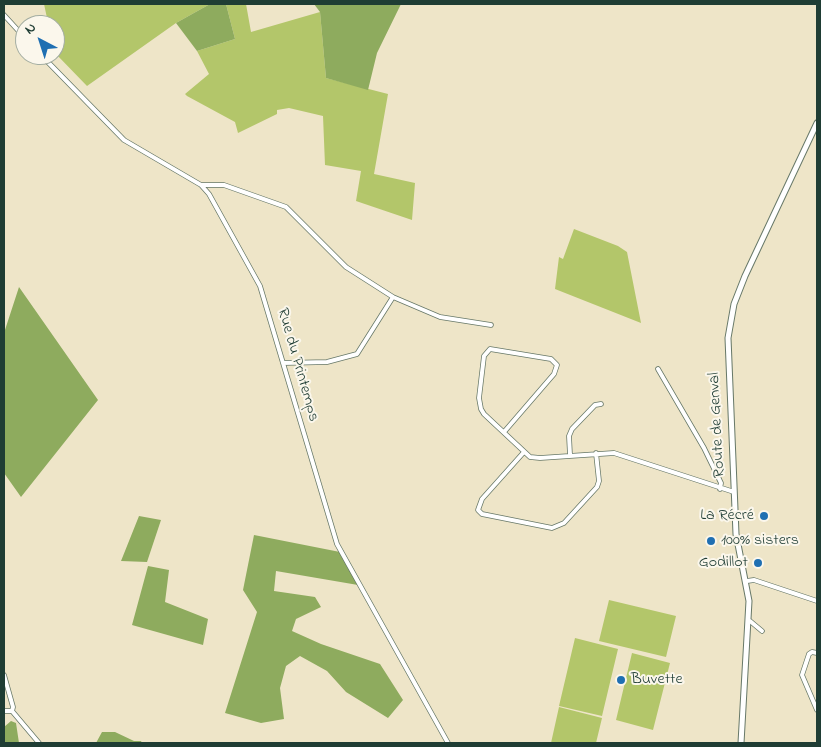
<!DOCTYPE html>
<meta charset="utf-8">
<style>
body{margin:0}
#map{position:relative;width:821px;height:747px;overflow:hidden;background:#eee5c8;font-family:"Indie Flower",sans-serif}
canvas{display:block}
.frame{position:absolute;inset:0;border:5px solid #1f3d34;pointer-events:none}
.north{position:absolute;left:15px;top:15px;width:50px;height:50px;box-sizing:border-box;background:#fbf7ec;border:1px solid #a3ada2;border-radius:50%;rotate:320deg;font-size:14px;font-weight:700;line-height:20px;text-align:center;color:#1f3d34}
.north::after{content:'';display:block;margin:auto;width:18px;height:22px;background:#1f6fb2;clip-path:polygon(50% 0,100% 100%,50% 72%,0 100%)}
</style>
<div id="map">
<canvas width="821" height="747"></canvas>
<div class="frame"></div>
<div class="north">N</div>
</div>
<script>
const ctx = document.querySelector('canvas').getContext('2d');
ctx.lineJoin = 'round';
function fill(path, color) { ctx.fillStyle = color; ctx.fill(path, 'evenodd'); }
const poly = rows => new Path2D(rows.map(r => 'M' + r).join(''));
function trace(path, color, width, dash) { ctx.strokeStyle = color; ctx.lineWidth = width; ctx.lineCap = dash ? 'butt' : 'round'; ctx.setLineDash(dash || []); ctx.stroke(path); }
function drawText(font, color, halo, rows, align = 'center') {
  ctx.font = font + ' "Indie Flower",sans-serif'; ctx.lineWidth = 4; ctx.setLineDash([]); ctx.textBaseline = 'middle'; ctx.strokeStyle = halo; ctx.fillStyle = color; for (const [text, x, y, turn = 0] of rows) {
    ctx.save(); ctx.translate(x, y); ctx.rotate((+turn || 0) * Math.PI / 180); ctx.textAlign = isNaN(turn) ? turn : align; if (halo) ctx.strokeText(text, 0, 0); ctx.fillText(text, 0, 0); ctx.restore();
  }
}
fill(poly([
 [44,4,210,4,176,23,87,86,55,53,55,25,39,25,47,18],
 [226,4,246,4,251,32,320,12,326,78,388,94,374,174,415,183,412,220,356,201,361,171,325,165,323,116,289,108,277,110,277,114,238,133,235,122,187,96,185,94,209,74,197,51,235,39],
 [574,229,618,246,627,252,641,323,555,289,559,257,563,259],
 [609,600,676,616,666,657,599,641],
 [575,638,618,649,602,716,559,706],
 [632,653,670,663,653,730,616,720],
 [559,707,602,718,596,743,551,743]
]), '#b3c66a');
fill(poly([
 [210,4,226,4,235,39,197,51,176,23],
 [314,4,401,4,377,53,368,90,326,78,320,12],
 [19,287,98,400,21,497,4,473,4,333],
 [139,516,161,520,147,562,121,561],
 [254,535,340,552,358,585,276,571,274,591,315,597,321,607,296,619,292,631,321,644,380,664,403,700,388,718,346,692,327,671,300,656,286,666,280,688,284,719,261,723,225,713,257,612,243,590],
 [148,566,169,570,165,602,208,619,203,645,132,625],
 [11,721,16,723,19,743,4,743,4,727],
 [102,732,115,732,134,741,141,741,142,743,96,743]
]), '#8eab5e');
const minor = poly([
 [4,15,25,38],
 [41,55,124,140,201,185,209,194,260,286,337,544,448,743],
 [201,185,224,185,286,207,346,267,393,297,440,317,491,325],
 [283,363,327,362,357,354,393,297],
 [658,369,704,448,721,483,720,489],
 [504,432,554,374,557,365,551,359,490,349,484,356,479,398,481,409,484,414,530,457,540,458,614,453,734,492],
 [524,452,482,499,478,510,482,514,552,528,564,523,597,487,599,481,596,453],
 [570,455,569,436,572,429,595,405,601,404],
 [747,581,754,580,817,601],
 [750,621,762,631],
 [817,653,812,652,809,654,802,675,817,710],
 [4,675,13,707,12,711],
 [4,711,12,711],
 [12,711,39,743]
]);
const secondary = poly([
 [741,743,749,601,736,534,728,338,734,304,745,276,817,123]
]);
trace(minor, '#677868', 5.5);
trace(secondary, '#677868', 7);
trace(minor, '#fff', 4);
trace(secondary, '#fff', 5);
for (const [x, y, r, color] of [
 [764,516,5,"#1f6fb2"],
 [711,541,5,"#1f6fb2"],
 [758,563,5,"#1f6fb2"],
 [621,680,5,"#1f6fb2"]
]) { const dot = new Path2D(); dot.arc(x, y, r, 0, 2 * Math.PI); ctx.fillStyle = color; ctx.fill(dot); trace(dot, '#fbf7ec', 2); }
drawText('16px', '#1f3d34', '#fbf7ec', [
 ["Rue du Printemps",297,365,74],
 ["Route de Genval",718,425,-93]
]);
drawText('16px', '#1f3d34', '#fbf7ec', [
 ["La Récré",754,516],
 ["100% sisters",721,541,"left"],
 ["Godillot",748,563],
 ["Buvette",631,680,"left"]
], 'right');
</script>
